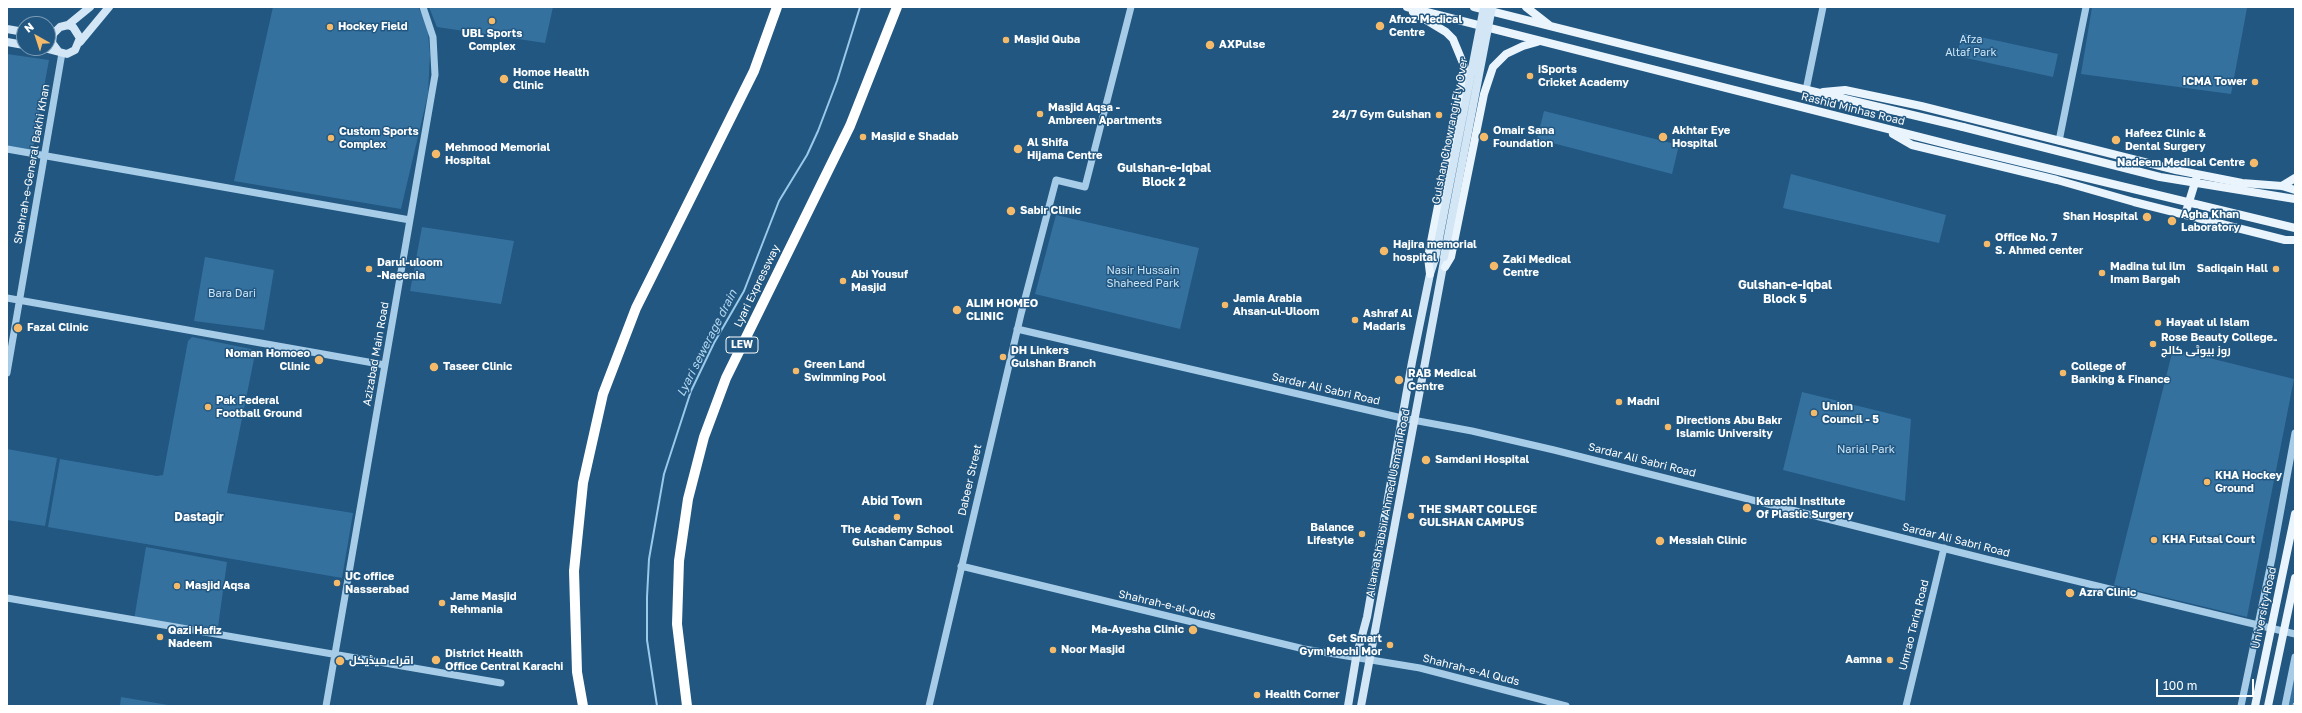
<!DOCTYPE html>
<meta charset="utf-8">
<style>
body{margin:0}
#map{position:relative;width:2302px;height:713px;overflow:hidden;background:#215781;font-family:"Golos Text",sans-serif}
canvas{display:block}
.frame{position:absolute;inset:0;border:8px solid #fff;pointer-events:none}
.north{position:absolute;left:16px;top:16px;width:40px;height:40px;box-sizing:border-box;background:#215781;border:1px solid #7a9ab3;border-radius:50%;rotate:321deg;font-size:11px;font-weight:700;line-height:16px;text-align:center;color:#fff}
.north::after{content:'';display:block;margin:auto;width:14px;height:18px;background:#f4ba69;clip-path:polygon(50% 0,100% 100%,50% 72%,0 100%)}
.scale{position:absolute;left:2156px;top:679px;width:98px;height:18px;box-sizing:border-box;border:2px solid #fff;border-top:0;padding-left:5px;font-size:12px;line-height:14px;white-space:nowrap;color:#fff;-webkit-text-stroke:3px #215781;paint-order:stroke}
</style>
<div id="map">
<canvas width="2302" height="713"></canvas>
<div class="frame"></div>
<div class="north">N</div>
<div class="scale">100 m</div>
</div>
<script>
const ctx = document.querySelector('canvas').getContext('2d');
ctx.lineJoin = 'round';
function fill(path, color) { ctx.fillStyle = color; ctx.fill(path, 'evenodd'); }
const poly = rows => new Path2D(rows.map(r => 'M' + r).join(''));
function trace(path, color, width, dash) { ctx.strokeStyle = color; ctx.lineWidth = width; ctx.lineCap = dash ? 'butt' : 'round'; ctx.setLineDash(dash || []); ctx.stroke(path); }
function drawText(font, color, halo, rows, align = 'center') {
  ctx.font = font + ' "Golos Text",Cairo,sans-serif'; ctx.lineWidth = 3; ctx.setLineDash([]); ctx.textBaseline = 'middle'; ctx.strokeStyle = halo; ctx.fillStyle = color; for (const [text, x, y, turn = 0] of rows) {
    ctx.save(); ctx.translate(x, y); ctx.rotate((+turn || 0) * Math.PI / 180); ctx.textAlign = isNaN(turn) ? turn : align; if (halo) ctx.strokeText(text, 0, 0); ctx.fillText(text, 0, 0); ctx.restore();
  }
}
fill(poly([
 [273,7,418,7,427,24,430,54,428,94,401,209,234,181],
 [429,7,553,7,545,43,437,27],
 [2092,7,2247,8,2231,94,2081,74],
 [1962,33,2058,54,2053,77,1957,56],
 [7,54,49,60,32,153,7,149],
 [1544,111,1679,145,1672,174,1537,139],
 [1791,174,1946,215,1939,243,1783,208],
 [1056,215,1199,248,1180,329,1035,294],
 [422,227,514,241,501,304,410,291],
 [205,257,274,270,264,330,194,321],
 [192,337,251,349,255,354,227,493,353,513,342,578,48,527,60,459,157,476,163,475,188,341],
 [2173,349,2294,379,2247,617,2114,585],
 [1802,392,1911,419,1905,501,1783,470],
 [7,449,57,458,45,526,7,520],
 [146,547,227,562,217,634,134,620],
 [2295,655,2295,706,2285,706],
 [121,697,174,706,120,706]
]), '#35719f');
trace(poly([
 [657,706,647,640,647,597,649,559,664,474,691,391,714,343,744,291,779,201,807,155,818,131,837,81,860,7]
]), '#9bc9e9', 2);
trace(poly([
 [1806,90,1823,7],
 [2059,141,2086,7],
 [7,149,410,220],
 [7,298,385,365],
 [1017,329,1402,418,1472,431,1554,450,1986,559,2295,634],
 [7,373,62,53],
 [961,566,1304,649,1420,668,1566,706],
 [7,598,501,683],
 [326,706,435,75,433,37,423,7],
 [929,706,1021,314,1056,180,1085,187,1131,7],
 [1906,706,1944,548],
 [2241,706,2272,558,2295,433],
 [2285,706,2295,657]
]), '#a7cce8', 7);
trace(poly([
 [68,25,90,7],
 [7,29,24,32],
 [7,42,24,45],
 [80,42,109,7],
 [44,48,67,54,75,50,80,38,73,27,68,25,60,27,53,34,52,43,58,51],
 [1348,706,1356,658,1367,617,1412,362,1430,274,1435,259],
 [1361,706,1444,261]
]), '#d2e6f6', 8);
trace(poly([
 [1407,7,1959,147],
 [1474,7,1782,84,1963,127],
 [1526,7,1549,25],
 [1413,12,1446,32,1453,39,1465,68,1428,257,1430,274],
 [1823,92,1845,90,1921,106,2176,170,2242,183,2282,186,2295,190],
 [1893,134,1912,145,2057,180,2134,202,2285,240,2295,240],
 [2282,186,2295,178],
 [2185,215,2197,176],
 [1445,267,1451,257,1484,94,1493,67,1506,54,1523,46,1537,42]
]), '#e9f4fd', 8);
trace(poly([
 [583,706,577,672,574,571,583,483,603,394,636,308,754,71,777,7],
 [687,706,677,624,679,561,688,499,704,437,726,378,850,126,897,7]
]), '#fff', 10);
const rail = poly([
 [2294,706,2295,704]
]);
trace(rail, '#fff', 3.5);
trace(rail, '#215781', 2, [6]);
trace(poly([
 [1444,257,1492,7],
 [1435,259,1484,7]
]), '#d2e6f6', 8);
trace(poly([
 [1963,127,2160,177,2295,199],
 [1959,147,2295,228],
 [2255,706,2295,514],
 [2268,706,2295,578]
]), '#e9f4fd', 8);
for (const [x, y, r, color] of [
 [492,21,4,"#f4ba69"],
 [1380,26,5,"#f4ba69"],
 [330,27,4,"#f4ba69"],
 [1006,40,4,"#f4ba69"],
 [1210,45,5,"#f4ba69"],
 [1530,76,4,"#f4ba69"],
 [504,79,5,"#f4ba69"],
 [2255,82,4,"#f4ba69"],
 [1040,114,4,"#f4ba69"],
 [1439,115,4,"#f4ba69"],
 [863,137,4,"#f4ba69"],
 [1484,137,5,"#f4ba69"],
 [1663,137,5,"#f4ba69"],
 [331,138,4,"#f4ba69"],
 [2116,140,5,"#f4ba69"],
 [1018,149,5,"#f4ba69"],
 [436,154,5,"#f4ba69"],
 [2254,163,5,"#f4ba69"],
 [1011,211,5,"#f4ba69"],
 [2147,217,5,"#f4ba69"],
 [2172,221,5,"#f4ba69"],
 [1987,244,4,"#f4ba69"],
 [1384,251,5,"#f4ba69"],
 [1494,266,5,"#f4ba69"],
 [369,269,4,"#f4ba69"],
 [2276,269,4,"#f4ba69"],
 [2102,273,4,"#f4ba69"],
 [843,281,4,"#f4ba69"],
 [1225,305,4,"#f4ba69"],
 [957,310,5,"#f4ba69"],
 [1355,320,4,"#f4ba69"],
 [2158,323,4,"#f4ba69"],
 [18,328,5,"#f4ba69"],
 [2153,344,4,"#f4ba69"],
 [1003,357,4,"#f4ba69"],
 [319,360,5,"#f4ba69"],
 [434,367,5,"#f4ba69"],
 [796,371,4,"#f4ba69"],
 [2063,373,4,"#f4ba69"],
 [1399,380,5,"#f4ba69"],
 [1619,402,4,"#f4ba69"],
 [208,407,4,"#f4ba69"],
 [1814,413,4,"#f4ba69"],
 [1668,427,4,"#f4ba69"],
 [1426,460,5,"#f4ba69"],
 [2207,482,4,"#f4ba69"],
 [1747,508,5,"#f4ba69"],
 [1411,516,4,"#f4ba69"],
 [897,517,4,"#f4ba69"],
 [1362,534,4,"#f4ba69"],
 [2154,540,4,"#f4ba69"],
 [1660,541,5,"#f4ba69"],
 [337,583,4,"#f4ba69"],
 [177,586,4,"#f4ba69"],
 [2070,593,5,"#f4ba69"],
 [442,603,4,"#f4ba69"],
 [1193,630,5,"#f4ba69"],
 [160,637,4,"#f4ba69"],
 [1390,645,4,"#f4ba69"],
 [1053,650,4,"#f4ba69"],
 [436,660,5,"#f4ba69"],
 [1890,660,4,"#f4ba69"],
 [340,661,5,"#f4ba69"],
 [1257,695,4,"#f4ba69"]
]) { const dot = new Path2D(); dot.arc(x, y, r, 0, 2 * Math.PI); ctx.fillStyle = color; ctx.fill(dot); trace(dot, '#215781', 1.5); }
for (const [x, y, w] of [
 [742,345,32]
]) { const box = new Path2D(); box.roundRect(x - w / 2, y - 8, w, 16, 3); ctx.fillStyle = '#215781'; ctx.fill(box); trace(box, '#fff', 1); }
drawText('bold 10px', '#fff', null, [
 ["LEW",742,345]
]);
drawText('bold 11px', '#fff', '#215781', [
 ["Afroz Medical",1389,20],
 ["Centre",1389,33],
 ["Hockey Field",338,27],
 ["UBL Sports",492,34,"center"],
 ["Complex",492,47,"center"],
 ["Masjid Quba",1014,40],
 ["AXPulse",1219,45],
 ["iSports",1538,70],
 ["Cricket Academy",1538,83],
 ["Homoe Health",513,73],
 ["Clinic",513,86],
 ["ICMA Tower",2247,82,"right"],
 ["Masjid Aqsa -",1048,108],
 ["Ambreen Apartments",1048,121],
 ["24/7 Gym Gulshan",1431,115,"right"],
 ["Omair Sana",1493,131],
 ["Foundation",1493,144],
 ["Akhtar Eye",1672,131],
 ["Hospital",1672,144],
 ["Custom Sports",339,132],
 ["Complex",339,145],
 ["Hafeez Clinic &",2125,134],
 ["Dental Surgery",2125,147],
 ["Masjid e Shadab",871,137],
 ["Al Shifa",1027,143],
 ["Hijama Centre",1027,156],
 ["Mehmood Memorial",445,148],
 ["Hospital",445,161],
 ["Nadeem Medical Centre",2245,163,"right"],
 ["Sabir Clinic",1020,211],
 ["Agha Khan",2181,215],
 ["Laboratory",2181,228],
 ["Shan Hospital",2138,217,"right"],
 ["Office No. 7",1995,238],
 ["S. Ahmed center",1995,251],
 ["Hajira memorial",1393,245],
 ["hospital",1393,258],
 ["Zaki Medical",1503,260],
 ["Centre",1503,273],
 ["Darul-uloom",377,263],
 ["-Naeenia",377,276],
 ["Madina tul ilm",2110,267],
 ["Imam Bargah",2110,280],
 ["Sadiqain Hall",2268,269,"right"],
 ["Abi Yousuf",851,275],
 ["Masjid",851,288],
 ["Jamia Arabia",1233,299],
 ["Ahsan-ul-Uloom",1233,312],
 ["ALIM HOMEO",966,304],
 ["CLINIC",966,317],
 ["Ashraf Al",1363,314],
 ["Madaris",1363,327],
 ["Hayaat ul Islam",2166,323],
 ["Fazal Clinic",27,328],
 ["Rose Beauty College۔",2161,338],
 ["روز بیوٹی کالج",2161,351],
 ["DH Linkers",1011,351],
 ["Gulshan Branch",1011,364],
 ["Noman Homoeo",310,354,"right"],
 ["Clinic",310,367,"right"],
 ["Green Land",804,365],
 ["Swimming Pool",804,378],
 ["Taseer Clinic",443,367],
 ["College of",2071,367],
 ["Banking & Finance",2071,380],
 ["RAB Medical",1408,374],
 ["Centre",1408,387],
 ["Pak Federal",216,401],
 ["Football Ground",216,414],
 ["Madni",1627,402],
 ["Union",1822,407],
 ["Council - 5",1822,420],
 ["Directions Abu Bakr",1676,421],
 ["Islamic University",1676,434],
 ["Samdani Hospital",1435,460],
 ["KHA Hockey",2215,476],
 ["Ground",2215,489],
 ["Karachi Institute",1756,502],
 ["Of Plastic Surgery",1756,515],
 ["THE SMART COLLEGE",1419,510],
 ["GULSHAN CAMPUS",1419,523],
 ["Balance",1354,528,"right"],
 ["Lifestyle",1354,541,"right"],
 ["The Academy School",897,530,"center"],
 ["Gulshan Campus",897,543,"center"],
 ["KHA Futsal Court",2162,540],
 ["Messiah Clinic",1669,541],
 ["UC office",345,577],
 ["Nasserabad",345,590],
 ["Masjid Aqsa",185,586],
 ["Azra Clinic",2079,593],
 ["Jame Masjid",450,597],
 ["Rehmania",450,610],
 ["Ma-Ayesha Clinic",1184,630,"right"],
 ["Qazi Hafiz",168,631],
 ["Nadeem",168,644],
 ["Get Smart",1382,639,"right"],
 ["Gym Mochi Mor",1382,652,"right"],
 ["Noor Masjid",1061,650],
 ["District Health",445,654],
 ["Office Central Karachi",445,667],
 ["Aamna",1882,660,"right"],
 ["اقراء میڈیکل",349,661],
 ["Health Corner",1265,695]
], 'left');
drawText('11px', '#cbe4f6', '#215781', [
 ["Afza",1971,40],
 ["Altaf Park",1971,53],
 ["Nasir Hussain",1143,271],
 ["Shaheed Park",1143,284],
 ["Bara Dari",232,294],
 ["Narial Park",1866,450]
]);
drawText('11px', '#fff', '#215781', [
 ["Rashid Minhas Road",1853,109,14],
 ["Gulshan Chowrangi Fly Over",1450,131,-79],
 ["Shahrah-e-General Bakhi Khan",32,164,-80],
 ["Lyari Expressway",757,286,-64],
 ["Azizabad Main Road",376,354,-80],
 ["Sardar Ali Sabri Road",1326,389,13],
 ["Sardar Ali Sabri Road",1642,460,14],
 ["Dabeer Street",970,480,-77],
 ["Allama Shabbir Ahmed Usmani Road",1388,503,-79],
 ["Sardar Ali Sabri Road",1956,540,14],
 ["Shahrah-e-al-Quds",1167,605,13],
 ["University Road",2264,608,-78],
 ["Umrao Tariq Road",1914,625,-76],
 ["Shahrah-e-Al Quds",1471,670,14]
]);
drawText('bold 12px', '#fff', '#215781', [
 ["Gulshan-e-Iqbal",1164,168],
 ["Block 2",1164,182],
 ["Gulshan-e-Iqbal",1785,285],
 ["Block 5",1785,299],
 ["Abid Town",892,501],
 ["Dastagir",199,517]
]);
drawText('italic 12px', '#b3d6ef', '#215781', [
 ["Lyari sewerage drain",707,343,-63]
]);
</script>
